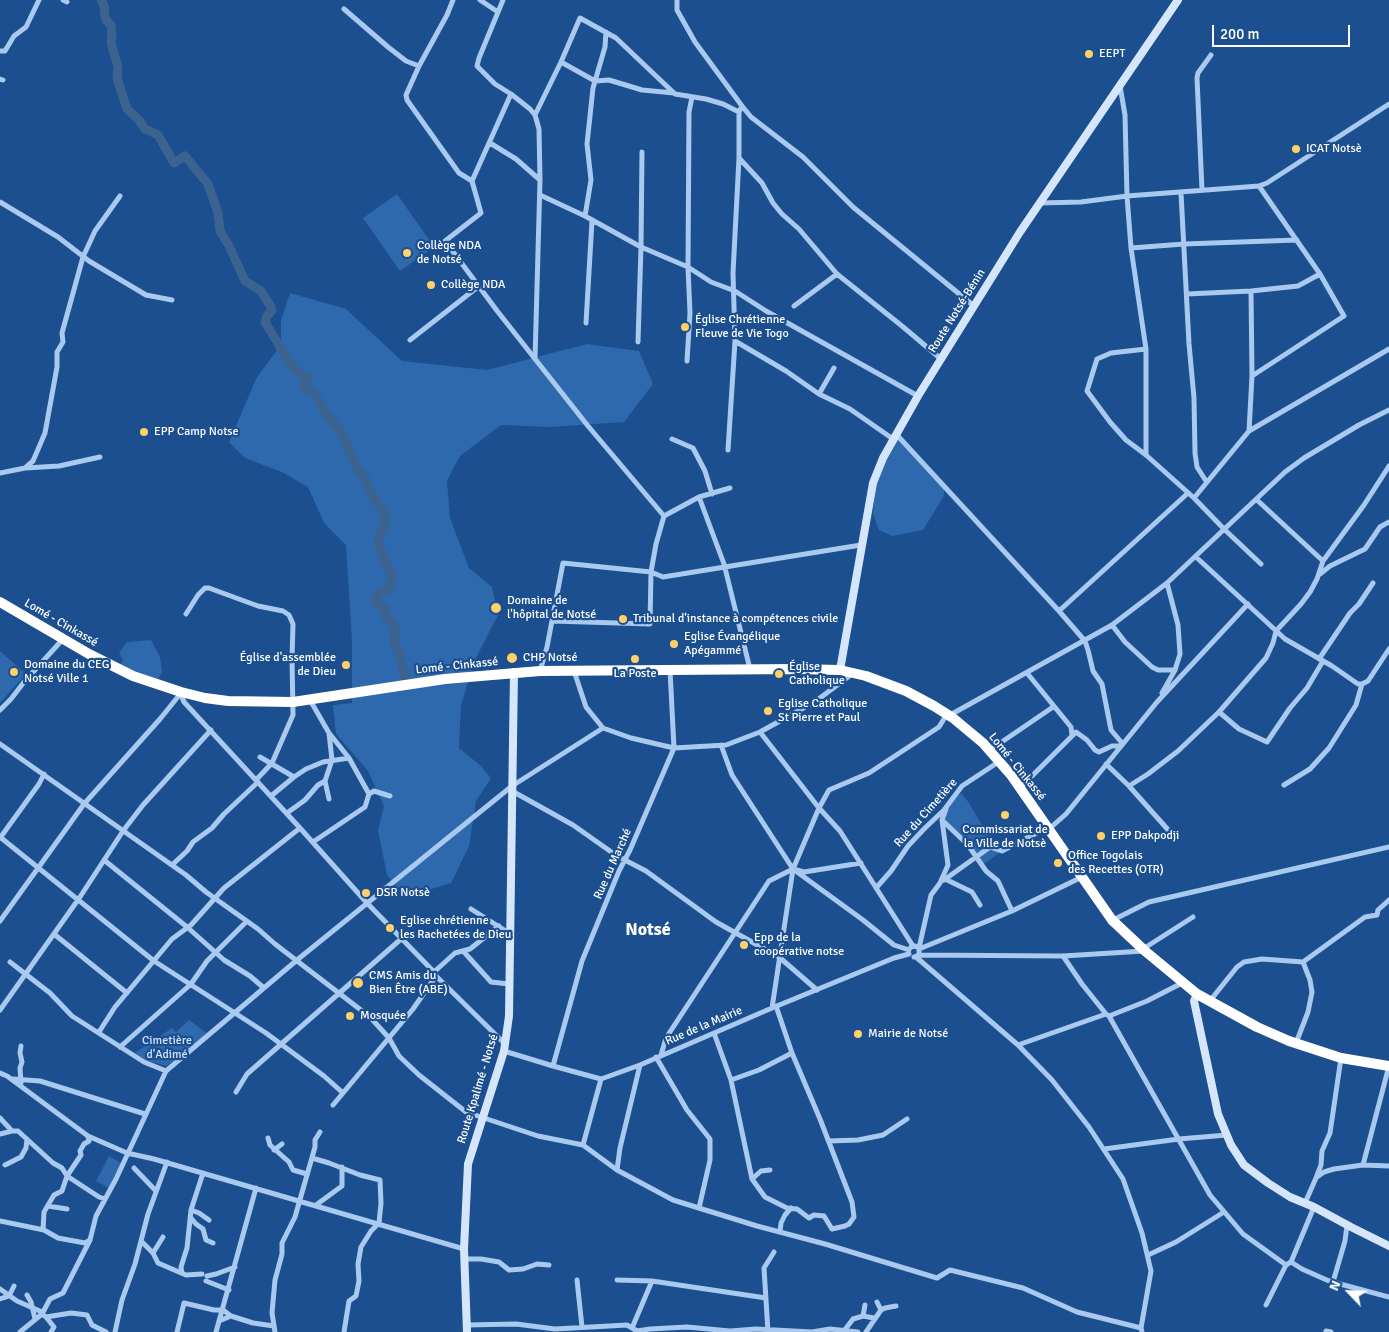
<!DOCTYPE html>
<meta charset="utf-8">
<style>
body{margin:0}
#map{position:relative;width:1389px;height:1332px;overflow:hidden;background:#1b4f8f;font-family:Signika,sans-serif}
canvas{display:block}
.north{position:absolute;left:1324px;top:1267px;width:50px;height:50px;-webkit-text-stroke:4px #1b4f8f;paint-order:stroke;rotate:294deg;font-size:14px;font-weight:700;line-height:20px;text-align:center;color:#fff}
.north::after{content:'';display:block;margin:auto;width:18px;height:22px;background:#fff;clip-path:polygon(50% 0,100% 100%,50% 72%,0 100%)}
.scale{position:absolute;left:1212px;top:25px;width:138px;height:22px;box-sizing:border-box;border:2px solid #fff;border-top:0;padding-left:6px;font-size:15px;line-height:18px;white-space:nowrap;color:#fff;-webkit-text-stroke:4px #1b4f8f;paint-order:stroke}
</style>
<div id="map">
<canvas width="1389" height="1332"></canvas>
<div class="north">N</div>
<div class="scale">200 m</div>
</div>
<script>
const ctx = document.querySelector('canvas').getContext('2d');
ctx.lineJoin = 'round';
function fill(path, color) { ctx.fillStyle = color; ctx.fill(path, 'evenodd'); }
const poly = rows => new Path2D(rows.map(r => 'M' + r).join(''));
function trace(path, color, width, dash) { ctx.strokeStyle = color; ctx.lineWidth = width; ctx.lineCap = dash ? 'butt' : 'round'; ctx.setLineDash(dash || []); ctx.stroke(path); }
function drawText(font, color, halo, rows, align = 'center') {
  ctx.font = font + ' Signika,sans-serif'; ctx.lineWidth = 4.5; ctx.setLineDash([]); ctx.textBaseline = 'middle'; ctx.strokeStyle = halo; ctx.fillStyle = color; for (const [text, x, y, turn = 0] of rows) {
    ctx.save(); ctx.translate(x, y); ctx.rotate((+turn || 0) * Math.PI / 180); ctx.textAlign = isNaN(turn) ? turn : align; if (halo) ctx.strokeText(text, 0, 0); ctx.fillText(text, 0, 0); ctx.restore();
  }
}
fill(poly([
 [397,194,434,247,400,271,363,218],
 [290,293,346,309,402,361,487,370,587,344,639,351,653,384,624,422,550,427,501,425,460,456,447,481,450,518,469,568,492,587,498,615,475,660,461,705,459,748,481,766,491,778,476,801,469,846,451,883,405,897,387,875,378,830,384,806,368,771,336,734,333,705,352,703,352,641,346,545,324,523,308,487,282,472,245,458,229,442,257,377,281,345,281,320],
 [898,438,944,487,944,496,923,530,892,536,879,530,873,514,875,490,882,466],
 [151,640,160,657,162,672,158,679,142,676,119,666,123,660,119,653,126,643,129,642],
 [0,651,26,674,0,703],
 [961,793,967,800,999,853,981,866,968,845,943,820,948,807],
 [189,1020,208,1034,191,1047,176,1032],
 [172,1028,191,1048,166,1066,146,1060,135,1053],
 [109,1156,121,1163,109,1188,96,1181]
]), '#2e69ad');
trace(poly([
 [101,0,105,8,104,11,106,20,111,25,112,36,111,43,118,67,117,78,127,109,139,120,145,129,158,135,174,163,185,156,208,184,218,213,220,231,229,246,245,281,261,291,271,307,272,310,267,316,265,322,289,362,295,370,308,377,304,382,304,388,315,393,320,404,344,437,356,467,366,479,370,492,383,511,386,522,378,539,381,552,393,578,388,590,380,592,375,597,376,603,385,608,386,617,395,626,395,646,399,653,405,678]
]), '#3c6290', 9);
trace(poly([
 [63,0,67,2],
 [453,0,447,15,419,66,406,95,407,100,459,173,472,181],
 [480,0,498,12],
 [503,0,479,58,477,66,495,84,511,94,530,109,535,115,539,129,540,180,535,359],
 [677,0,677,10,695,42,742,106,751,117,803,157,853,207,974,306],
 [344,9,388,47,406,61,419,66],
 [0,51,5,51,14,36,26,27,39,0],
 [561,62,595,81,609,80,642,90,674,93],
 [0,79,3,80],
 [1120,86,1125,115,1127,196,1131,248,1146,349,1146,455],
 [511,94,472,181,481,213,445,241,498,312,588,426,664,516],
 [535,115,561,62,580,18,616,38,675,94,706,99,723,104,739,112],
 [490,143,516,159,540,180],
 [739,158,762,183,773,203,782,214,799,229,837,274,902,326,941,359],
 [1202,190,1197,78,1198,73,1211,55],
 [1181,193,1189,344,1194,398,1195,453,1197,467,1206,481],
 [540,195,585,216,641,247,688,267,711,282,735,291,766,311,918,396],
 [0,202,58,237,89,261,146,295,172,300],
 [1039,203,1081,202,1127,196,1259,186,1267,183,1389,104],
 [585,216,591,180,587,144,593,88,605,47,606,32],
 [1131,248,1184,244,1297,240],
 [1187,294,1251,291,1298,286,1320,274],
 [794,306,837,274],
 [586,323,592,221],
 [410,340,479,286],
 [735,341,786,371,819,394,850,409,893,439],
 [638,342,641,247,642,152],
 [1146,349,1111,353,1097,359,1087,391,1110,422,1126,440,1146,455,1194,498,1224,529,1261,564],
 [687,361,690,313,688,267,689,112,692,97],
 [1252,376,1344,316,1320,274,1259,186],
 [819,394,834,368],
 [1249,431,1252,376,1251,291],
 [896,434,1059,611,1085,641,1088,650,1093,671,1102,684,1111,730,1122,743],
 [672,439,693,448,705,471,712,494],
 [728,450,735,341,733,273,739,158,739,112,742,106],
 [26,468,59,466,100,457],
 [0,473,25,468,33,461,45,433,57,367,57,352,63,342,62,333,83,257,95,231,120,196],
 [699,497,724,564,750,669],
 [1194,498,1249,431,1389,349],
 [1196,557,1285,639,1332,666,1358,684,1362,684,1368,681,1389,649],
 [1323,561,1364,505,1389,466],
 [1320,574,1330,566,1365,549,1380,527,1389,522],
 [1059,611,1188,493],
 [186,614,198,595,205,588,209,588,258,606,283,611,289,615,293,624,292,659,293,715,272,763,256,780],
 [552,621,650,624,651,572,656,544,664,516,699,497,730,488],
 [1112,625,1125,642,1152,667,1158,670,1175,670],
 [1319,659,1350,613,1359,604,1373,583],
 [540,671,547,647,563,563,651,572,663,577,861,545],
 [574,671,586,707,603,728,631,738,674,748,726,745,760,732,816,701,852,674],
 [1027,673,1071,727,1072,735],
 [1162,693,1175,670,1180,654,1178,625,1167,583],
 [181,694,184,702,300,828,367,903,434,972,436,976,505,1044],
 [310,700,329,733,349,758,369,794],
 [0,710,11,699,24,682,63,639],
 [1219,712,1239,729,1267,742,1290,708,1307,688,1323,661],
 [950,715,1112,625,1167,583,1285,472,1304,458,1359,425,1389,410],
 [760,732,819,808,840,831,913,946],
 [0,744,186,875,206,892,258,929,275,944,370,1017,389,1038,399,1056,419,1075,466,1112,538,1136,583,1145,617,1170,673,1200,757,1226,825,1244,937,1278,950,1270,1023,1288,1077,1312,1141,1328],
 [721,745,732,775,793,869,863,920,894,945,909,950],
 [990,750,1053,707],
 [260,757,294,777],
 [1106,764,1129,786,1148,774,1178,751,1219,712,1266,658,1273,643,1276,631,1301,604,1310,592,1317,579,1323,561,1257,500],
 [1284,785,1310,769,1329,748,1356,705,1362,684],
 [1129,786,1170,832],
 [1020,788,1076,732,1087,740,1095,750,1099,752,1112,746,1120,746],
 [512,791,573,825,617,856,646,871,716,922,779,957,817,990],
 [271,796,294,777,306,769,323,762,349,758],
 [329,799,325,781,332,760,329,733],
 [287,813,305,800,318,785,325,781],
 [942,820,968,845,986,871,998,881,1012,911],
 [1049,829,1066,814,1157,702,1248,604],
 [0,837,154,961,266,1033,324,1076,343,1093],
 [0,838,39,784,44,774],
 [313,842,365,807,369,794,374,791,390,796],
 [104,860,187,927,224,960,250,976,264,988],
 [172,865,187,851,193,842,212,828,224,814,258,782],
 [945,879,972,892,980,905],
 [944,880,990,847,1002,851,1048,827],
 [876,888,891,871,908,846,925,828,944,810,962,786,1000,761],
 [471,909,509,933],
 [1113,920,1149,902,1389,847],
 [0,921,84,804,160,719,181,693],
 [54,934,127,993],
 [911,947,915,946,919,948,919,955],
 [919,948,931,895,940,883,948,865,942,820,946,809],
 [919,949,1012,911,1082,877],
 [1143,949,1193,917],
 [464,952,491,982,509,984],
 [1063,956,1082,984,1106,1014],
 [914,957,919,955,1063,956,1144,951],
 [916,957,1018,1045,1052,1080,1089,1127,1123,1179,1142,1233,1151,1271,1141,1328,1142,1332],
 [10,962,50,993,72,1016,144,1062,166,1071],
 [434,972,455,953,470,949,499,926],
 [1209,1002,1237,967,1244,962,1262,959,1303,962,1365,917,1377,915,1378,910,1389,900],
 [772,1008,793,869,819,808,829,790,869,773,939,727,947,714],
 [0,1010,80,897,123,831,143,805,211,730],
 [1109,1016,1210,1195,1243,1234,1286,1265],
 [99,1032,115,1007,172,939,191,925,224,888,300,828],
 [714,1033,731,1080,752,1179,765,1197,787,1208,797,1209,809,1218,814,1215,824,1216,832,1229,845,1226,849,1224,854,1217,852,1202,820,1119,792,1053,776,1006],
 [1296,1043,1308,1012,1312,992,1310,980,1303,962],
 [1018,1045,1106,1014,1109,1016,1147,1001,1182,983],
 [21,1046,20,1053,22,1062,20,1068,21,1083],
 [120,1047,191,984,207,961,247,921],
 [504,1051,553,1066,601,1079,640,1065,772,1008,894,958,909,954],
 [661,1055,666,1038,769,881,793,869,804,872,861,863],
 [656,1057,687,1110,710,1139,710,1160,699,1208],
 [553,1066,582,961,619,871,630,850,674,748,670,670],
 [0,1073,7,1076,88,1136,127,1153,154,1159,464,1249],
 [13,1079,40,1081,145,1114],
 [731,1080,759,1070,792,1053],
 [236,1092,247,1074,401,939],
 [333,1105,413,1009,436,976],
 [0,1118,12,1131,18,1131,53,1163,62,1168,67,1176,99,1197,105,1199],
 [0,1134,12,1131],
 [268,1138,270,1145,289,1162,293,1170,307,1174],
 [829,1141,858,1140,883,1135,907,1119],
 [583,1145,601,1079],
 [1104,1149,1179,1139,1227,1135],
 [274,1150,282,1144],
 [312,1158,329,1163,360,1175,380,1180,381,1203,379,1223,371,1231,361,1247,358,1264,359,1281,356,1296,349,1301,344,1332],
 [5,1165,21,1157,26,1148,27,1139],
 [1363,1165,1389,1066],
 [134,1168,156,1191],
 [617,1170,620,1148,640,1065],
 [1317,1177,1324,1172,1334,1169,1363,1165,1389,1166],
 [752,1179,761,1171,770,1170],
 [1305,1203,1316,1178,1321,1165,1322,1151,1330,1133,1341,1058],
 [316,1205,342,1186,342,1167],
 [48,1206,67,1209],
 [191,1210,199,1213,209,1220],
 [191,1218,196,1224,203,1229,206,1240,213,1243],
 [0,1221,44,1230,58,1238,85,1243,90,1240],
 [43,1230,44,1212,54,1195,62,1191,67,1176,81,1155,80,1151,84,1144,89,1141,88,1136],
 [780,1232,781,1223,785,1215,791,1208],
 [141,1241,153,1253,158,1263,186,1275,202,1274],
 [153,1253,163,1237],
 [1148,1255,1176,1242,1224,1212],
 [464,1259,481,1259,499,1262,509,1270,523,1269,537,1264,549,1265],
 [1291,1262,1302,1269,1329,1281,1389,1297],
 [182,1273,181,1267,187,1248,191,1210,203,1173],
 [207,1276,216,1274,235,1267],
 [577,1280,582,1327],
 [617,1280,652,1281],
 [206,1281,229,1290],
 [1333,1282,1345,1241,1347,1225],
 [0,1289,17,1301,42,1312],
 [27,1295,31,1302,35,1319],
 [0,1299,9,1296,14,1286],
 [877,1302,881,1310],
 [1266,1305,1286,1265,1291,1262,1314,1207],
 [42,1314,46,1317,71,1313,87,1315,92,1325,106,1332],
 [863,1316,865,1305],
 [46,1317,54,1327,51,1332],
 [219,1321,231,1316,253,1323,274,1326],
 [466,1325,516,1324,555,1329,627,1325,637,1331,650,1329,687,1327,730,1331,756,1329,812,1332,830,1329,858,1332],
 [632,1328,652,1281,766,1298],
 [844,1331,853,1319,863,1316,874,1318],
 [1326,1331,1331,1332],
 [20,1332,42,1314,50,1299,63,1293,90,1240,96,1216,116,1179,166,1071,297,960,512,786,603,728],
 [115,1332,122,1300,135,1264,148,1214,167,1162],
 [177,1332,184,1303,214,1310,223,1310,231,1316],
 [216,1332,256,1188],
 [275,1332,272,1313,275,1280,282,1254,282,1243,295,1217,315,1147,315,1140,320,1132],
 [768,1332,764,1268,774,1252],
 [866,1332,881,1310,885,1308,896,1306]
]), '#a9c9ee', 5);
trace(poly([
 [840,670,873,483,883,458,918,396,1020,232,1178,0],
 [1197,994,1194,1001,1218,1114,1231,1145,1244,1165,1268,1183,1290,1197,1314,1207,1351,1227,1389,1246],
 [467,1332,464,1249,468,1164,504,1051,509,1016,514,672]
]), '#d6e6fa', 8);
trace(poly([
 [0,602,89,654,133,676,181,692,205,698,228,701,293,702,445,679,540,671,796,669,840,670,866,676,906,691,934,706,953,718,983,743,1011,775,1112,920,1145,951,1197,994,1257,1027,1289,1041,1341,1058,1389,1066]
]), '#fff', 10);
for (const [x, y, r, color] of [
 [1089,54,5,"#ffd166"],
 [1296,149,5,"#ffd166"],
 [407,253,5,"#ffd166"],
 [431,285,5,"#ffd166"],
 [685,327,5,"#ffd166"],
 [144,432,5,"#ffd166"],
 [496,608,6,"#ffd166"],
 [623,619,5,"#ffd166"],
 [674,644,5,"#ffd166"],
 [512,658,6,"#ffd166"],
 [635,659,5,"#ffd166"],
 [346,665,5,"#ffd166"],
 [14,672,5,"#ffd166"],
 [779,674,5,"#ffd166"],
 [768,711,5,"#ffd166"],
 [1005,815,5,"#ffd166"],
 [1101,836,5,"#ffd166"],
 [1058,863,5,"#ffd166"],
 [366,893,5,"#ffd166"],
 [390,928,5,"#ffd166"],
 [744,945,5,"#ffd166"],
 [358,983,6,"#ffd166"],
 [350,1016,5,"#ffd166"],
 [858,1034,5,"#ffd166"]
]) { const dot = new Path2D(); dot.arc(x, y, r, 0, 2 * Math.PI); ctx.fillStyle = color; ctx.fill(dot); trace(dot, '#1b4f8f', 2); }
drawText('12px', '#fff', '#1b4f8f', [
 ["EEPT",1099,54],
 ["ICAT Notsè",1306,149],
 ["Collège NDA",417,246],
 ["de Notsé",417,260],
 ["Collège NDA",441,285],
 ["Église Chrétienne",695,320],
 ["Fleuve de Vie Togo",695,334],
 ["EPP Camp Notse",154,432],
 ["Domaine de",507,601],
 ["l'hôpital de Notsé",507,615],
 ["Tribunal d'instance à compétences civile",633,619],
 ["Eglise Évangélique",684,637],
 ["Apégammé",684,651],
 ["Église d'assemblée",336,658,"right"],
 ["de Dieu",336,672,"right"],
 ["CHP Notsé",523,658],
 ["Domaine du CEG",24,665],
 ["Notsé Ville 1",24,679],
 ["Église",789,667],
 ["Catholique",789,681],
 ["La Poste",635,674,"center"],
 ["Eglise Catholique",778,704],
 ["St Pierre et Paul",778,718],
 ["Commissariat de",1005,830,"center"],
 ["la Ville de Notsè",1005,844,"center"],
 ["EPP Dakpodji",1111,836],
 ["Office Togolais",1068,856],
 ["des Recettes (OTR)",1068,870],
 ["DSR Notsè",376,893],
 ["Eglise chrétienne",400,921],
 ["les Rachetées de Dieu",400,935],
 ["Epp de la",754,938],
 ["coopérative notse",754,952],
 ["CMS Amis du",369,976],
 ["Bien Être (ABE)",369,990],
 ["Mosquée",360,1016],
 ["Mairie de Notsé",868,1034]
], 'left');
drawText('12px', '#fff', '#1b4f8f', [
 ["Route Notsé-Bénin",957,311,-58],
 ["Lomé - Cinkassé",61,623,30],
 ["Lomé - Cinkassé",457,666,-6],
 ["Lomé - Cinkassé",1017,767,51],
 ["Rue du Cimetière",926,813,-48],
 ["Rue du Marché",613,864,-66],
 ["Rue de la Mairie",704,1026,-23],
 ["Route Kpalimé - Notsé",478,1089,-73]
]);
drawText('12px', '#cfe3fa', '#1b4f8f', [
 ["Cimetière",167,1041],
 ["d'Adimé",167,1055]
]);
drawText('bold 18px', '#fff', '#1b4f8f', [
 ["Notsé",648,930]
]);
</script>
